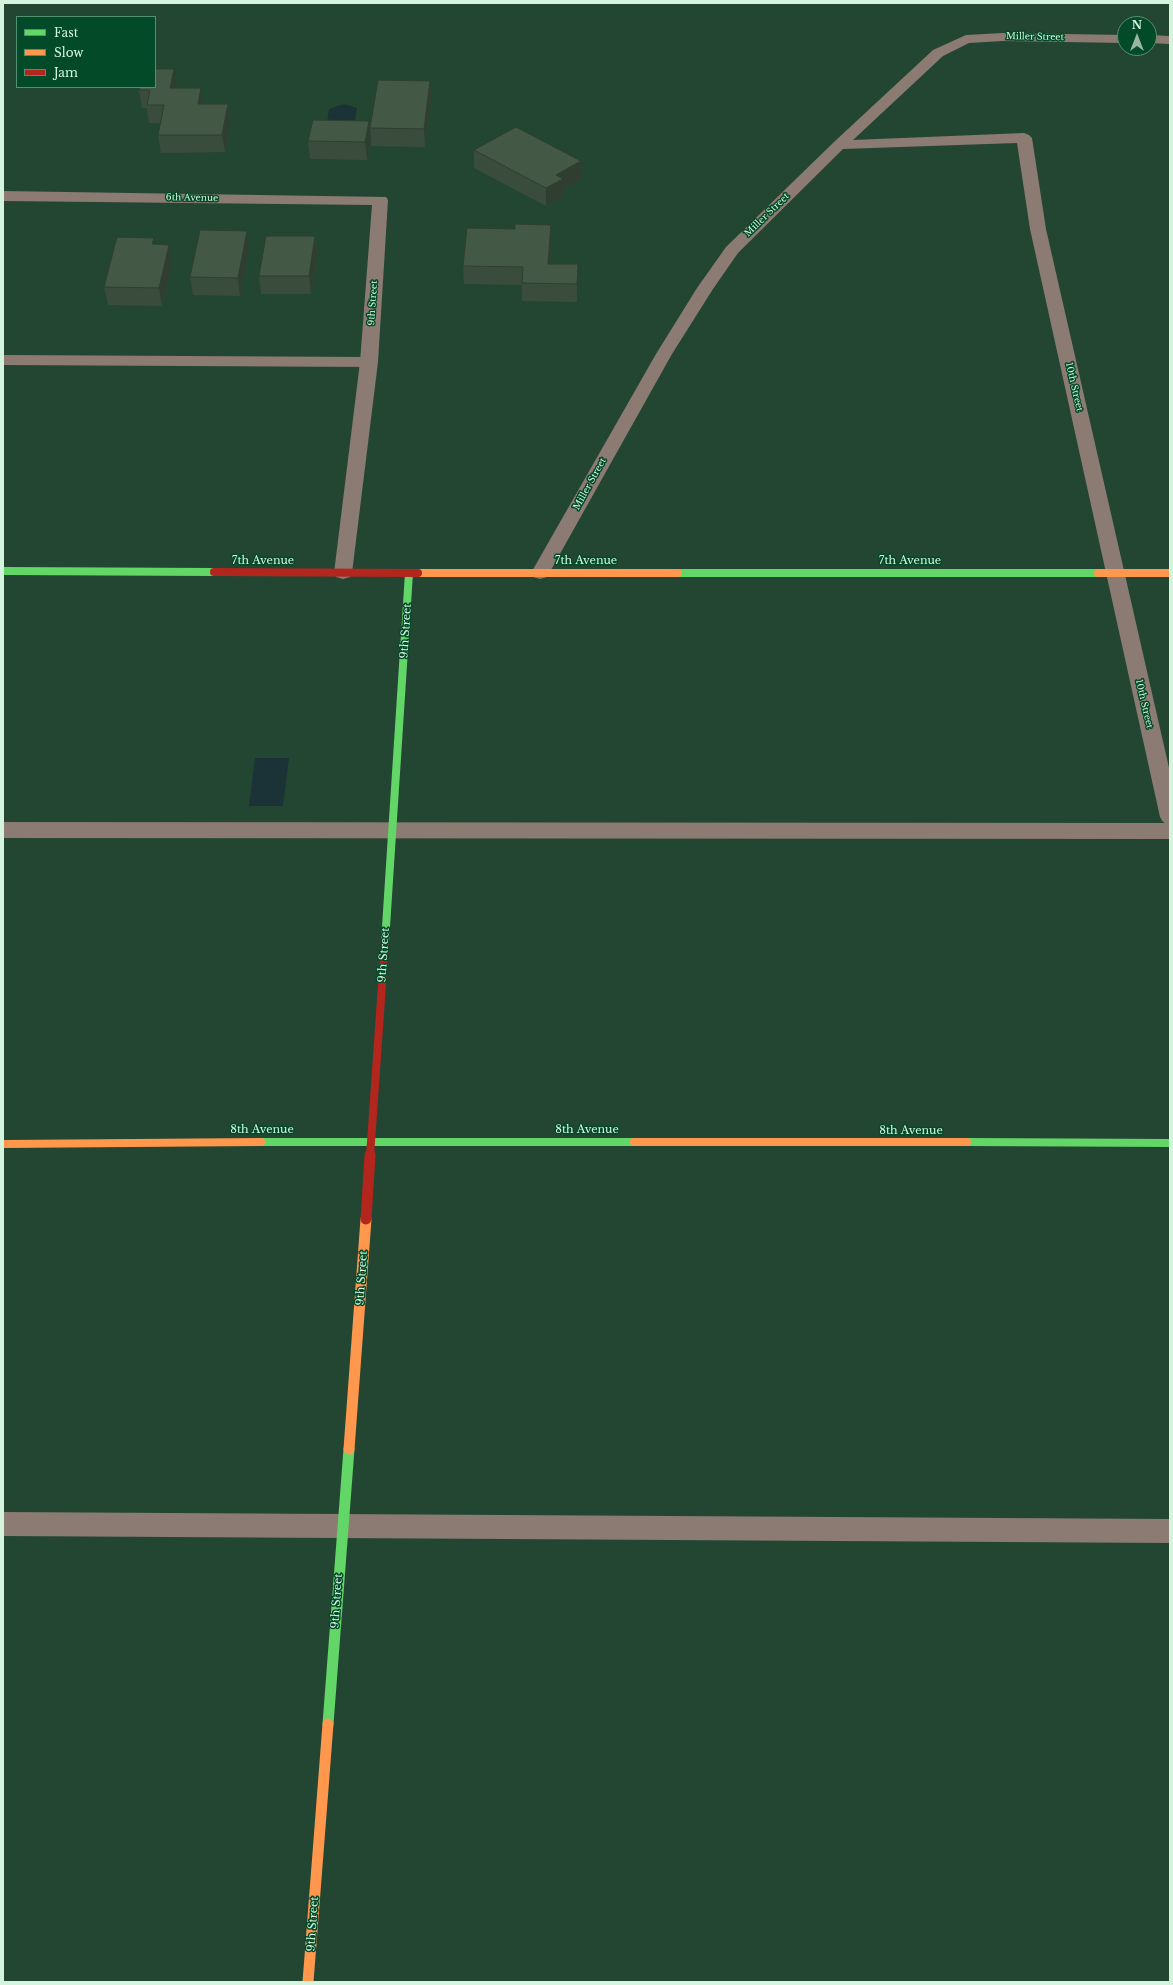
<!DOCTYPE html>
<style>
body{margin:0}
#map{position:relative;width:1173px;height:1985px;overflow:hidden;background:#234633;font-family:"Libre Baskerville",serif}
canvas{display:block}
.frame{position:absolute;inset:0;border:4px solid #d5f4de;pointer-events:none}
.legend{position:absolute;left:16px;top:16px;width:140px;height:72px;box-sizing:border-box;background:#024a28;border:1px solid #568e71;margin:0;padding:5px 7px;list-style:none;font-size:12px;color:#d5f4de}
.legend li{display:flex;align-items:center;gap:8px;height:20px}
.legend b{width:20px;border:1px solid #568e71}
.north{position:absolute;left:1117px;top:16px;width:40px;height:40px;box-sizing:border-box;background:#024a28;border:1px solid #568e71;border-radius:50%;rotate:0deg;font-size:11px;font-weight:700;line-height:16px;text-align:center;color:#d5f4de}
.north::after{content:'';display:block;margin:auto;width:14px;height:18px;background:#97b7a2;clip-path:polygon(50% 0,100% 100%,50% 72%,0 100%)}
</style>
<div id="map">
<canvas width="1173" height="1985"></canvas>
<div class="frame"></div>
<ul class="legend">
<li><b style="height:5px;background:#63d668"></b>Fast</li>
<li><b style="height:5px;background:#ff974d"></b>Slow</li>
<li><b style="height:5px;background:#b3261e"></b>Jam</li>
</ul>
<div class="north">N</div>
</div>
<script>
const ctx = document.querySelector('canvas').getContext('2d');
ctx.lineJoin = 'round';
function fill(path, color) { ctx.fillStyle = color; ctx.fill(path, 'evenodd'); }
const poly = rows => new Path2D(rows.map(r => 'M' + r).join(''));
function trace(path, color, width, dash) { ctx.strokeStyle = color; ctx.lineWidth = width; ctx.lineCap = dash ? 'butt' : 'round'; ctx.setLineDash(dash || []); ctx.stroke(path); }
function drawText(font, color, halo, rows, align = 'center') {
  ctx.font = font + ' "Libre Baskerville",serif'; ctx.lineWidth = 3; ctx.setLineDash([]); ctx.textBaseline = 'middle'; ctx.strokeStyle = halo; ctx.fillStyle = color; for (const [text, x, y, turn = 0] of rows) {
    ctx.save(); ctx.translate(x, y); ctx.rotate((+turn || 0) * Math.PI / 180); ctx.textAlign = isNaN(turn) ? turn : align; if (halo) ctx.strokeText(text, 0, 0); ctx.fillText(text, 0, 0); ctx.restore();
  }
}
fill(poly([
 [344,104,357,108,354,129,326,129,329,109],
 [255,758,289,758,283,806,249,806]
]), '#1b3337');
fill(poly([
 [3,355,369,357,375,358,378,362,375,366,369,367,3,365,3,355],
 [3,822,1170,823,1170,839,3,838,3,822],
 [3,1512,1170,1519,1170,1543,3,1536,3,1512]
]), '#8b7b73');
fill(poly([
 [1003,33,1125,35,1125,43,1003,41,969,43,943,56,853,140,1024,133,1029,135,1032,138,1046,229,1170,772,1170,825,1163,822,1160,817,1030,229,1017,143,843,149,738,253,713,289,672,354,547,577,540,579,533,577,531,573,656,354,697,288,726,247,834,142,933,50,966,35,1003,33],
 [1149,35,1170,36,1170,44,1149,43,1149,35],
 [3,191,386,197,388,200,378,362,352,573,350,577,343,579,336,577,334,573,360,362,372,205,3,201,3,191]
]), '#8b7b73');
trace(poly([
 [3,571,214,572],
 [678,573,1098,573],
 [385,942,409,573],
 [261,1142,634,1142],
 [967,1142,1170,1143]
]), '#63d668', 8);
trace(poly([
 [328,1724,349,1449]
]), '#63d668', 11);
trace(poly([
 [418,573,678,573],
 [1098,573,1170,573],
 [634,1142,967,1142],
 [3,1144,261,1142]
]), '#ff974d', 8);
trace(poly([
 [349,1449,366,1219],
 [308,1982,328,1724]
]), '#ff974d', 11);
trace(poly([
 [214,572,418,573],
 [370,1156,385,942]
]), '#b3261e', 8);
trace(poly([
 [366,1219,370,1155]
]), '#b3261e', 11);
fill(poly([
 [174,69,177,88,203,104,228,104,230,121,225,152,161,153,158,135,161,123,149,123,147,108,142,108,139,90],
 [430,81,431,98,425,147,371,146,370,128],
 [369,121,371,138,367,160,310,159,308,141],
 [474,150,581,179,563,189,563,196,546,206,474,168],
 [551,225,551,243,550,264,578,264,577,302,522,301,522,285,464,284,463,266,515,229],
 [247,231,249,249,240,296,193,295,190,277],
 [315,236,317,254,311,294,261,294,259,276],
 [155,244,172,263,162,306,108,305,104,287]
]), '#3a4d3c');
fill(poly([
 [174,69,177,87,173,105,170,88],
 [430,81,431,98,425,147,424,129],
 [201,88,203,105,198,104],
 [228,104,230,121,225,152,222,135],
 [369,121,371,138,367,160,365,142],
 [581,161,581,179,563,189,563,196,546,206,546,188,556,175],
 [551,225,551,243,549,282,548,264],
 [247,231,249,249,240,296,238,278],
 [315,236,317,254,311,294,309,276],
 [154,238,157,255,152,244],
 [169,245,172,263,162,306,159,288],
 [578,264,578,282,577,302,577,284]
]), '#2f3e31');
const building = poly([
 [155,69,174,69,170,88,201,88,198,104,228,104,222,135,158,135,164,105,147,105,150,90,139,90,140,87,155,87,155,69],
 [378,80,430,81,424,129,370,128,378,80],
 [313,120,369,121,365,142,308,141,313,120],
 [516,127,581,161,556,175,563,179,546,188,474,150,516,127],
 [515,224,551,225,548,264,578,264,577,284,522,283,523,267,463,266,467,228,515,229,515,224],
 [200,230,247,231,238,278,190,277,200,230],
 [266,236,315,236,309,276,259,276,266,236],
 [117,237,154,238,152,244,169,245,159,288,104,287,117,237]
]);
fill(building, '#435946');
trace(building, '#2f3e31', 1);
drawText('9px', '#d5f4de', '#024a28', [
 ["Miller Street",1035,37,1],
 ["6th Avenue",192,198,1],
 ["Miller Street",767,215,-44],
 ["9th Street",373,303,-86],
 ["10th Street",1074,387,77],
 ["Miller Street",590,484,-61],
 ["10th Street",1144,704,77]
]);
drawText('11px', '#d5f4de', '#024a28', [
 ["7th Avenue",263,561],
 ["7th Avenue",586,561],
 ["7th Avenue",910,561],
 ["9th Street",406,631,-86],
 ["9th Street",384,955,-86],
 ["8th Avenue",262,1130],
 ["8th Avenue",587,1130],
 ["8th Avenue",911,1131],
 ["9th Street",362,1278,-86],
 ["9th Street",337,1601,-86],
 ["9th Street",313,1924,-86]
]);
</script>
